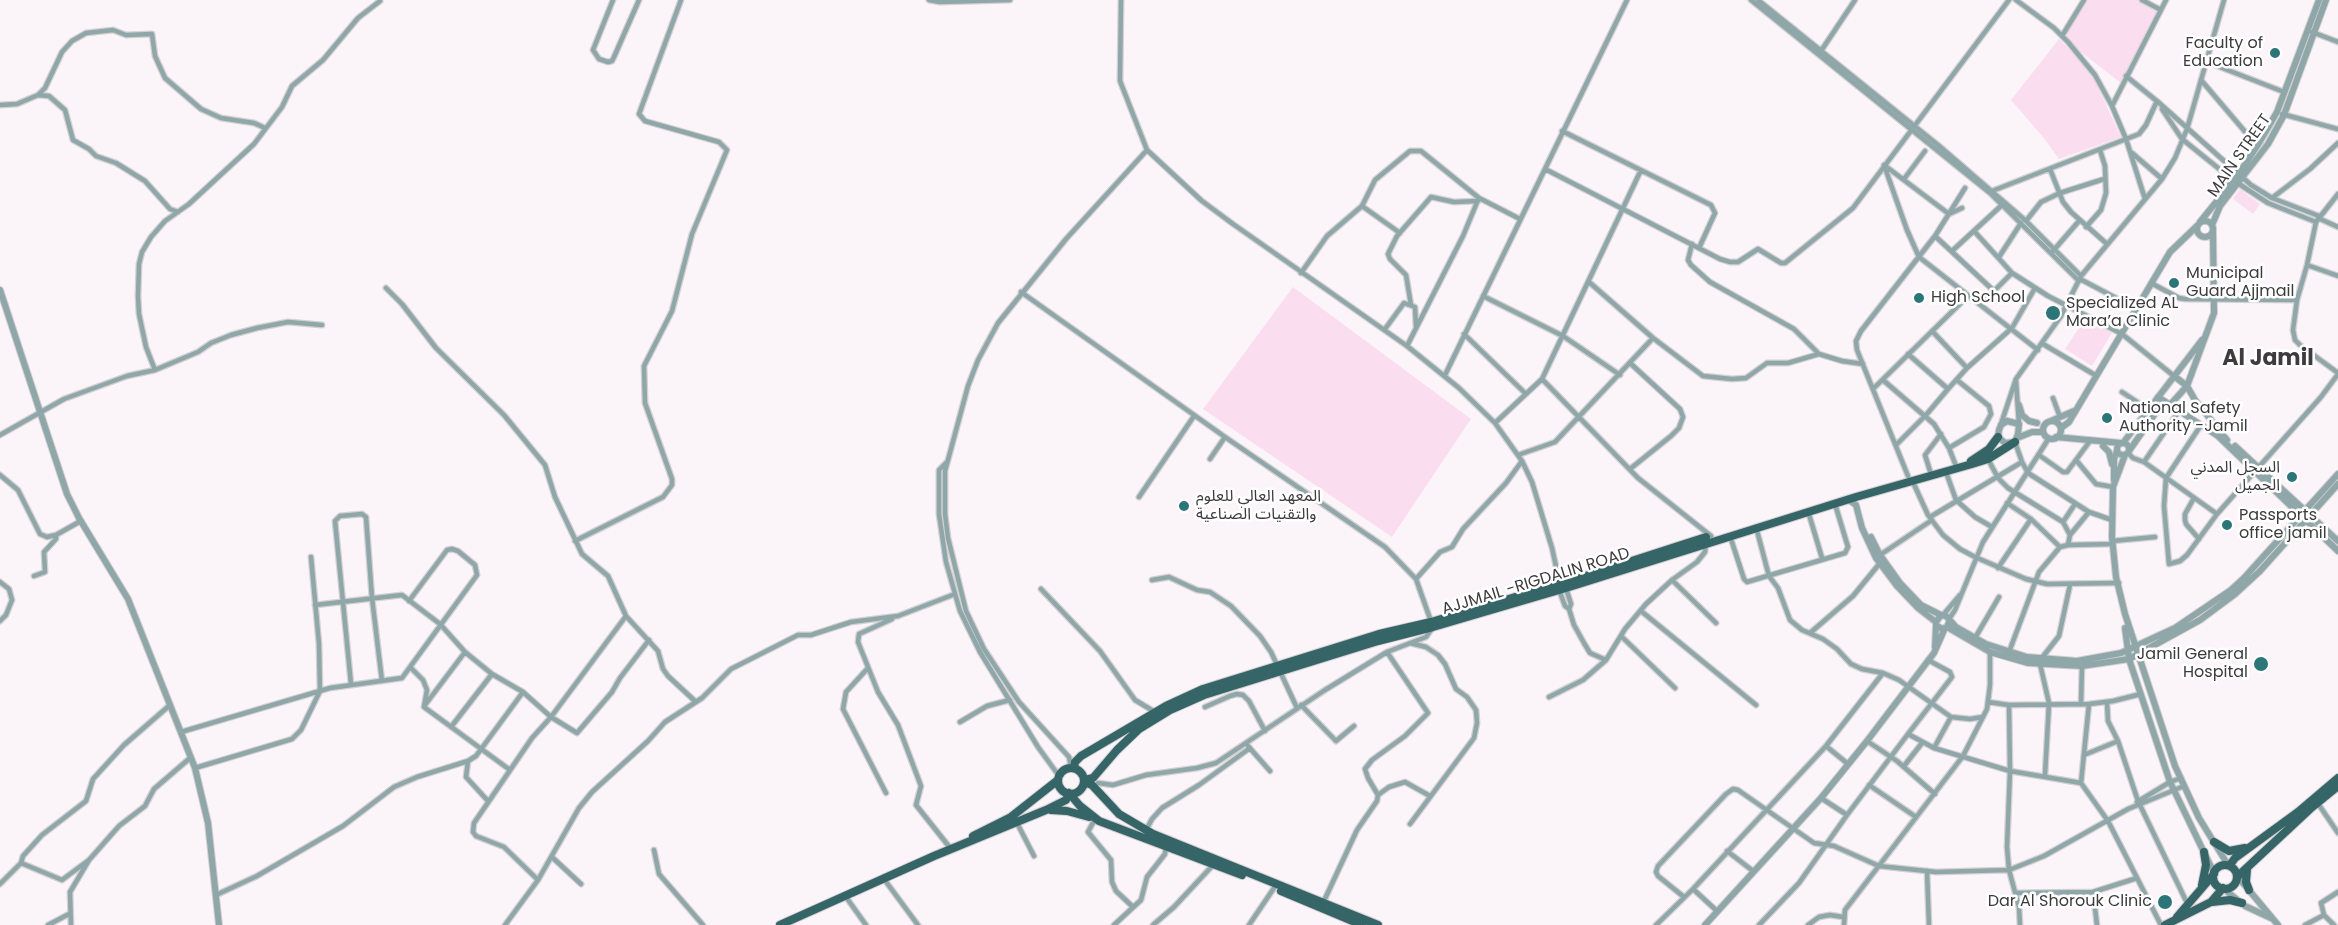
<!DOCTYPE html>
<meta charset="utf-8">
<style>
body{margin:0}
canvas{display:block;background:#fbf5f9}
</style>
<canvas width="2338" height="925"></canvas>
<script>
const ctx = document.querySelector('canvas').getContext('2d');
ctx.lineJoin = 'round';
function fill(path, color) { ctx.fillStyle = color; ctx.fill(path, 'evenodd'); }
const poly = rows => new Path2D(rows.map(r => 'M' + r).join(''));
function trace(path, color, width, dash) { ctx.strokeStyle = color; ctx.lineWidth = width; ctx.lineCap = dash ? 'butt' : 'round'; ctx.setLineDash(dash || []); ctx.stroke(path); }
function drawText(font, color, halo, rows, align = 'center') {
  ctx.font = font + ' Poppins,"Noto Sans Arabic",sans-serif'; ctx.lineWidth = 5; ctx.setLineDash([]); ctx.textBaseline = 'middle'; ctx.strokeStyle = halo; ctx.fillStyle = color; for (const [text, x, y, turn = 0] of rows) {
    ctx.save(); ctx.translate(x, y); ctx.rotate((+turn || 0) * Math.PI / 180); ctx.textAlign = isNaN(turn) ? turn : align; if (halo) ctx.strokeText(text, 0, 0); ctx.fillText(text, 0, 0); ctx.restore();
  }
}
fill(poly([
 [2088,0,2139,0,2156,11,2157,13,2121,83,2077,49,2065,34],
 [2059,39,2076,56,2095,81,2121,137,2059,159,2043,137,2011,100],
 [2240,189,2260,204,2253,214,2233,199],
 [1293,287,1471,419,1392,537,1203,409],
 [2086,317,2112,333,2092,366,2065,349]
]), '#fbddf0');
const minor = poly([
 [613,0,593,50,599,59,608,62,612,61,614,57,639,0],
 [929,0,940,2,1010,0],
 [1121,0,1120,81,1147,150,1202,201,1233,224,1407,346,1459,388,1495,423,1522,461,1532,482,1552,548,1557,571,1555,576,1557,584,1565,606,1569,609],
 [1751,0,1990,193,2079,281],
 [1758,0,1938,145,2026,221,2081,276],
 [2016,0,2054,28,2068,42,2095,75,2112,106],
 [2142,0,2161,10],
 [2312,32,2338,42],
 [2062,36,2084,0],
 [1821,51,1855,0],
 [2207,62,2284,92],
 [2126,76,2158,102],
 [2201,80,2247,134,2259,143],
 [38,95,45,88,62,52,72,41,86,33,113,30,126,35,152,34,155,56,165,78,201,109,221,118,254,123,265,128],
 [0,105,17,104,38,95,49,96,65,110,73,140,89,149,96,156,116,163,145,181,170,209,178,212],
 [2162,109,2182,139,2233,180,2268,203,2316,222],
 [2282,114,2338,129],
 [1562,131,1711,205,1715,213,1699,248],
 [2132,153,2162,179],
 [1884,165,1907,230,1919,257,2038,350],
 [1884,165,1949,214,1962,208],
 [1545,169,1720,259,1730,262,1738,262,1758,249,1781,263,1785,263,1853,208,2009,0],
 [2050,169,2063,202,2071,212,2107,244],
 [1904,179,1925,151],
 [1992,191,2139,134,2146,125,2157,101,2251,185,2272,198,2319,216],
 [2338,194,2316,222,2307,265,2297,300,2293,330,2295,340,2300,345,2338,373],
 [2272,198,2310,169,2338,143],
 [2145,199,2126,139,2112,106,2166,0],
 [1362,206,1400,233],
 [2318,218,2338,227],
 [2026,221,2041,202,2060,193,2104,179],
 [2086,227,2101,210,2106,193,2105,166,2100,150],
 [1974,231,2012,273,2048,296,2122,334,2174,376],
 [1935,236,1994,291,2012,273],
 [1692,244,1688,260,1691,265,1710,282,1794,329,1819,354,1842,361,1863,364],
 [1952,251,2002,205],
 [2053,251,2079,221],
 [1999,257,2021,223],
 [2307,265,2338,276],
 [1301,273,1327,236,1362,206,1375,180,1410,151,1421,151,1479,198,1520,219],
 [2080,279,2135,308],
 [1589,282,1653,338,1703,376,1732,379,1746,378,1767,363,1788,363,1819,354],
 [2151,283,2179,298,2185,299,2297,300],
 [386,288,402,304,436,348,504,415,545,465,555,497,582,554,608,576,626,616,658,651,663,669,668,676,696,702],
 [1021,292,1225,437,1385,547,1416,579,1433,627,1426,637,1387,652,1325,690,1216,763,1197,768,1146,775,1113,785,1098,783],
 [1483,296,1563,336,1620,375],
 [1980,303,1994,291],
 [1411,305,1406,275,1390,259,1388,254,1397,236,1431,197,1454,202,1478,201],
 [1385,329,1404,303,1415,307,1416,327],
 [1932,331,1967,368],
 [1464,334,1526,394],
 [2043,344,2095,375],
 [1407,346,1463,236,1478,200],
 [1908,354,1948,389,1967,368,2012,328,2035,288],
 [155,370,146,347,139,314,138,296,139,264,142,252,151,237,165,221,189,204,254,144,282,107,292,86,323,60,358,18,380,1],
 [1445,375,1627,0],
 [1542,379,1638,478,1711,536],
 [1883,380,1934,424,1949,448,1956,466],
 [2016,381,2019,424],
 [1874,388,1968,296],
 [2122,392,2155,414],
 [2053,398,2060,417],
 [1495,423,1542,379,1641,170],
 [2001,424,2016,379,2061,316,2081,276,2162,179,2175,158,2187,129,2224,0],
 [2201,425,2166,478,2164,506,2169,564,2180,561,2187,555,2217,514],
 [0,435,64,399,127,376,155,370,198,352,211,343,231,335,257,328,288,322,322,325],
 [2015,442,2022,462],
 [1896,445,1926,415,1948,389],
 [1949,448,1984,427,1991,414,1989,406,1957,380],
 [2128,453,2133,458,2144,462,2217,514,2321,397,2338,374],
 [1518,455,1555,442,1653,338],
 [2039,455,2063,472,2067,472,2090,441],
 [1210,459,1225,437],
 [1988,459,1998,478,2008,488,2063,522,2070,535,2068,545],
 [2076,460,2096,484,2113,487],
 [947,462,939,470,939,514,946,562,960,611,980,652,1038,747,1059,776],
 [2144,462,2179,411],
 [1630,469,1671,436,1679,428,1683,417,1680,409,1630,363],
 [1930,471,1925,455,1941,434],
 [1946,472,1956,500,1975,517,1992,527],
 [0,475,18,490,40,534,47,537,56,535],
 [1908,476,1857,350,1856,341,1861,331,1935,236,1965,188],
 [1912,480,1928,515,1943,535,1960,549,1975,557,2026,579,2047,584,2119,583],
 [1139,497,1194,416],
 [2194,498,2185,514,2185,520,2186,524,2199,539],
 [2007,503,2031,519,2060,547,2068,545,2112,544],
 [1808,511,1822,558],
 [1930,517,2022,462,2028,473,2089,512,2112,520],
 [2063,522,2075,504],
 [1756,527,1769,576,1778,588,1790,620,1802,630,1823,639,1837,649,1851,664,1862,669,1883,673],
 [2070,535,2089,512],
 [1730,536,1744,579,1747,582,1845,553,1848,547,1835,504],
 [575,541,663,497,672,485,672,479,645,403,644,366,672,311,692,234,727,150,719,142,645,121,639,114,681,0],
 [2112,541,2155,537],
 [1880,555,1932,520],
 [1998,568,2031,519],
 [1557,571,1564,582,1571,604,1569,609,1574,625,1584,643,1590,653,1606,660],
 [34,576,45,572,44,552,56,539,56,535,79,522,79,518],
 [1416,579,1440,552,1452,547,1463,529,1506,483,1522,461],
 [1152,580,1169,577,1197,590,1210,592,1231,606,1260,636,1271,652,1297,708],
 [1672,580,1716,623],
 [0,582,9,589,12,600,6,615,0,621],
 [1041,589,1100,651,1135,700,1155,712],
 [315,605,402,595,440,624,465,652,492,674,523,692,551,717,577,733,612,692,620,678,649,640],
 [1641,611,1756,705],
 [1943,615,1960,595],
 [892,619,859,634,858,642,878,692,898,725,921,786,916,805,951,849],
 [1949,619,1955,610,1983,542,2049,438],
 [1810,633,1853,596,1880,563],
 [1621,636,1675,688],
 [1975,638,1999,597],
 [1410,643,1426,647,1438,655,1445,664,1456,689,1467,697,1476,710,1477,723,1474,738,1410,824],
 [2009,652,2039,572,2060,547],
 [2041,659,2059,636,2070,585],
 [2040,664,2049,703,2045,775],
 [410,667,423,680,427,690,424,707,510,770],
 [868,668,846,692,843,709,886,793],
 [351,684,335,521,340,516,362,514,366,517,372,598,382,681],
 [1549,697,1583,680,1606,660,1625,629,1646,604,1672,580,1697,562,1705,552,1706,543],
 [1988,702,2009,705,2089,704,2113,701,2141,694],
 [2107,702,2108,721,2118,741,2138,801,2188,905],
 [2081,704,2082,666],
 [2089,704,2081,783,2108,821,2161,925],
 [425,705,465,652],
 [1301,705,1336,741,1354,726],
 [2009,705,2010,771,2007,847,2009,870,2019,907,2020,925],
 [1205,707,1230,696,1237,694,1243,695,1249,701,1265,731],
 [1951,717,1970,719,1983,717],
 [960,722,987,706,1010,700],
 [451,727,492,674],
 [181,732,330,688,402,678,477,575,475,565,458,551,452,549,447,550,409,601],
 [1908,734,1952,677,1950,672,1928,660],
 [1867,741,1897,761,1935,794],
 [1248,746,1270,771],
 [1826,746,1848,764],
 [2084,755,2118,741],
 [468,761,466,777,488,801],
 [1904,766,1922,743],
 [1071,767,1069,757,1019,702,984,649,966,611,948,538,945,514,945,471,968,386,978,360,998,323,1066,239,1147,150],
 [195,768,292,739,301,730,320,691,319,644,311,557],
 [1869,785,1916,817],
 [1378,795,1389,787,1405,782,1430,796],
 [2137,802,2170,782,2181,778],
 [2317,802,2338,833],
 [1847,815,1908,734,1934,748,2010,771,2081,783],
 [1095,819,1088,832,1111,860,1112,882,1116,891,1133,907],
 [1017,823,1034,856],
 [1146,830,1152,819,1162,808,1199,785,1250,748],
 [654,850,659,874,703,925],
 [1727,851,1753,871],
 [553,858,581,884],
 [89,860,62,880,21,863,23,856,42,835,86,801,93,779,124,745,170,705],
 [1927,871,1929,925],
 [884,879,918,925],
 [538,880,504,847,476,836,473,832,474,823,532,738,551,717,626,616],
 [0,884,21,863],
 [1693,889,1717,911],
 [2093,892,2097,925],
 [2015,893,2093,892,2137,878],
 [216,895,257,876,343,826,394,787,417,777,468,761,476,756,523,692],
 [846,897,866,925],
 [1684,897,1658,876,1656,872,1658,866,1726,794,1733,789,1738,790,1814,843,1834,846,1879,866,1936,872,2009,870,2044,856,2128,809,2184,786],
 [1323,903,1357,830,1377,801,1378,795,1368,778,1365,769,1372,760,1405,736,1428,713,1387,652],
 [2324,915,2321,903,2338,892],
 [48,925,69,914],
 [71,925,70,892,89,860,119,826,145,806,154,789,190,758],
 [505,925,538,880,579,808,592,792,648,741,665,722,702,698,731,669,798,635,811,635,851,622,898,616,955,594],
 [1114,925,1141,900,1147,877,1165,854,1166,846],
 [1153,925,1174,907,1214,864],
 [1249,925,1274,888],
 [1656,925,1693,889,1826,746,1883,673,1899,680,1951,717,1934,748],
 [1759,925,1799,883,1847,815,1821,798],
 [1808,925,1819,917,1830,915,1843,917],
 [1844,925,1845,910,1963,756,1987,709,1990,685,1990,652],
 [2305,925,2324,915,2334,925]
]);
const tertiary = poly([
 '2197 229a8 8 0 1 1 16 0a8 8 0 1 1-16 0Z',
 [2200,222,2238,175,2259,143,2277,112,2319,0],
 [2212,225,2220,206,2268,144,2284,115,2326,0],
 [0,290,67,494,79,518,128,599,195,768,208,823,219,925],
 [2174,376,2187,386,2195,400,2227,440],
 [2158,397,2218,436,2338,551],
 [2019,405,2022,415,2029,421,2037,423],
 [2170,405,2187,386,2214,313,2213,231],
 [2007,421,2019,424,2018,434,2015,442,2005,443,1998,437,1999,430,2001,425,2007,421],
 [2051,421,2074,411],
 '2043 430a9 9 0 1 1 18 0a9 9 0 1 1-18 0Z',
 [2061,428,2069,422,2170,252,2197,226],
 [2056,437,2121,443],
 [2017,438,2032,432,2043,432],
 '2117 449a6 6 0 1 1 12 0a6 6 0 1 1-12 0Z',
 [2123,443,2202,340],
 [2103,446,2109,452,2112,464],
 [2235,446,2338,541],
 [2129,451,2163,402],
 [2125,455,2113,487,2112,537,2116,577,2125,614,2175,766,2199,818,2228,865],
 [2114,480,2114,459,2117,451],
 [1848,499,1856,505,1862,528,1876,558,1897,586,1918,608,1936,622],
 [1871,537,1880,555,1900,583,1921,605,1941,615],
 [1949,622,1947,627,1942,629,1936,625,1936,622,1941,615,1946,616,1956,627,1986,644,2027,657,2077,661,2121,653,2175,628,2231,590,2244,578,2338,474],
 [1947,627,1990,652,2028,663,2082,666,2129,659,2200,620,2235,594,2260,571,2338,484],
 [2125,628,2129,659,2170,782,2214,873],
 [1935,647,1936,625],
 [2238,877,2278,925],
 [2224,889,2245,906,2271,918],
 [1705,925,1821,798,1867,741,1934,653,1945,628]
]);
const primary = poly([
 [1971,461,1989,449,1998,437],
 '1058 781a13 13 0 1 1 26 0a13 13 0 1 1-26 0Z',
 [1074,768,1075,762,1081,756,1166,706,1203,689,1379,634,1431,622,1576,579,1706,537],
 [1085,780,1093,778,1117,750,1139,729,1170,710,1204,695,1378,641,1433,627,1566,588,1856,497,1972,464,1988,459,2015,442],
 [1084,782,1092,785,1119,814,1153,834,1378,925],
 [1069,793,1080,806,1099,821,1242,875],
 [1051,810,1067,811,1089,817],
 [973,836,1011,817,1058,780],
 [2214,842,2229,851,2245,848],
 '2213 877a12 12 0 1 1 24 0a12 12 0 1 1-24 0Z',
 [2230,865,2235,858,2298,812,2338,778],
 [2247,869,2246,882,2249,890],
 [2238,876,2310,809,2338,786],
 [2202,885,2206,865,2204,852],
 [1281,891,1362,925],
 [2212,902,2230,900,2242,903],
 [2177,917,2214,874],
 [780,925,934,856,1046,810,1066,800,1069,793],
 [2165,925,2211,902,2223,888]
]);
trace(minor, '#d5d0d3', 7);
trace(tertiary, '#d5d0d3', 8);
trace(primary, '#d5d0d3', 10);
trace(minor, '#8fa7a8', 4.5);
trace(tertiary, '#8fa7a8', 6);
trace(primary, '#366567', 8);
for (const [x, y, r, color] of [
 [2275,53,6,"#2c7679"],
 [2174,283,6,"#2c7679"],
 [1919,298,6,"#2c7679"],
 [2053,313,8,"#2c7679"],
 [2107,418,6,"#2c7679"],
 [2292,477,6,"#2c7679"],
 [1184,506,6,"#2c7679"],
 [2227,525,6,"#2c7679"],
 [2261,664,8,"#2c7679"],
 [2165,902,8,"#2c7679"]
]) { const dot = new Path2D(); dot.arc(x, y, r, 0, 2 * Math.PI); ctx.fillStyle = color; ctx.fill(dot); trace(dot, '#fff', 2); }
drawText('16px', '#3d3b3d', '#fff', [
 ["Faculty of",2263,44,"right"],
 ["Education",2263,62,"right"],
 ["Municipal",2186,274],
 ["Guard Ajjmail",2186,292],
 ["High School",1931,298],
 ["Specialized AL",2066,304],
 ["Mara’a Clinic",2066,322],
 ["National Safety",2119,409],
 ["Authority -Jamil",2119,427],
 ["السجل المدني",2280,468,"right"],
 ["الجميل",2280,486,"right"],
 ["المعهد العالي للعلوم",1196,497],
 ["والتقنيات الصناعية",1196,515],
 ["Passports",2239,516],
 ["office jamil",2239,534],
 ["Jamil General",2248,655,"right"],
 ["Hospital",2248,673,"right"],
 ["Dar Al Shorouk Clinic",2152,902,"right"]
], 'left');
drawText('16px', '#3d3b3d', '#fff', [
 ["MAIN STREET",2240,156,-55],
 ["AJJMAIL -RIGDALIN ROAD",1536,582,-17]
]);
drawText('bold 22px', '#3d3b3d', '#fff', [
 ["Al Jamil",2268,359]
]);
</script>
